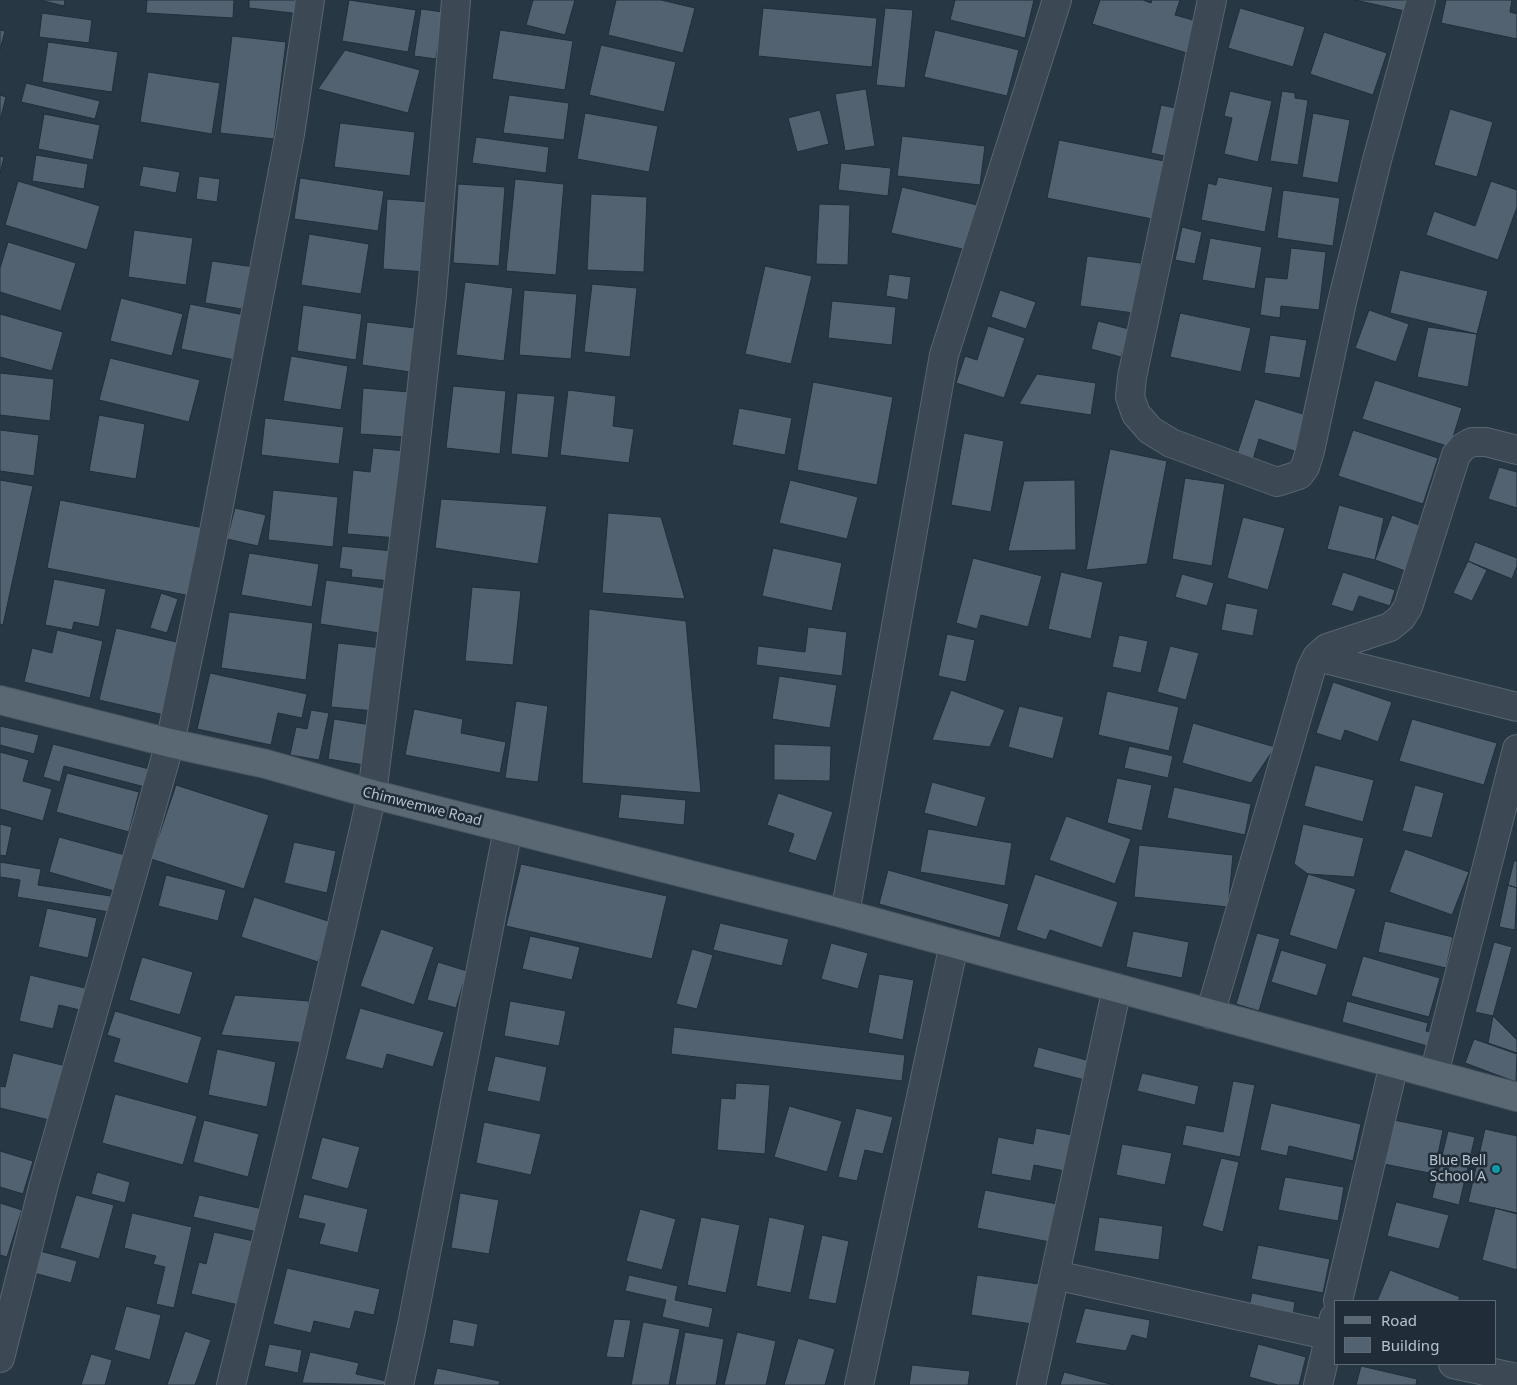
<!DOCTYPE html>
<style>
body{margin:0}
#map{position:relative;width:1517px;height:1385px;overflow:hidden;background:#273744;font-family:"Noto Sans",sans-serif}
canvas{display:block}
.legend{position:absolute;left:1334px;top:1300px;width:162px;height:65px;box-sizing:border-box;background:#202d39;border:1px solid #5d6974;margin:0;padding:6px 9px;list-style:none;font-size:15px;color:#b9c3cd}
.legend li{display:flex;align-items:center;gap:10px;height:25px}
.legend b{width:25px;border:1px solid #5d6974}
</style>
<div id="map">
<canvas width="1517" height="1385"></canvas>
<ul class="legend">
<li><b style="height:6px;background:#5a6873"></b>Road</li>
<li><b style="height:14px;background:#526271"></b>Building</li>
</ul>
</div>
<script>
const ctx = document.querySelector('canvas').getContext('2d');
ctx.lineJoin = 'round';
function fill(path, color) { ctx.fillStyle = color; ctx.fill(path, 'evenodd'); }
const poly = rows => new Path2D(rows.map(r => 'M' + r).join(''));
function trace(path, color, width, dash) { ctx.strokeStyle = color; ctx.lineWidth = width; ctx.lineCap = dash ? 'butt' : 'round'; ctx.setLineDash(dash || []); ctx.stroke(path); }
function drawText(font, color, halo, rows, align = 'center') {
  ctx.font = font + ' "Noto Sans",sans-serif'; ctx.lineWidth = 5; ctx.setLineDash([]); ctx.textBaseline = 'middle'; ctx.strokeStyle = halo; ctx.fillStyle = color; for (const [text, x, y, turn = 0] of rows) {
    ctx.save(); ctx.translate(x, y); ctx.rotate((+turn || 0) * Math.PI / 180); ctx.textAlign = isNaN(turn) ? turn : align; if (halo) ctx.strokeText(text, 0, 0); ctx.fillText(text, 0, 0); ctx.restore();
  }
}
const building = poly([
 [40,0,65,0,64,6,40,0],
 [147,0,234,0,233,18,146,13,147,0],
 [249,0,301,0,300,14,249,8,249,0],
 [349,0,416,10,408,52,342,41,349,0],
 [533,0,575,0,565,35,526,25,533,0],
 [616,0,661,0,695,8,683,53,608,35,616,0],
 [955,0,1034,0,1025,38,950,20,955,0],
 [1100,0,1143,0,1151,3,1152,0,1180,0,1175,15,1200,22,1190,54,1092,24,1100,0],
 [1355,0,1411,0,1409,12,1355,0],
 [1446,0,1512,0,1510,12,1517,14,1517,39,1441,23,1446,0],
 [763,8,877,18,872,67,758,56,763,8],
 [885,8,913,10,905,88,876,85,885,8],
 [1240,8,1305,27,1293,67,1228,48,1240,8],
 [421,9,443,12,436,59,414,56,421,9],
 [42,13,92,20,89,43,39,37,42,13],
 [0,30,5,31,0,50,0,30],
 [500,30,573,41,565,90,492,79,500,30],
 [935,30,1019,50,1007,96,924,77,935,30],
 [1324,32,1387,53,1373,95,1310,74,1324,32],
 [232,36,286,42,274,139,220,133,232,36],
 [48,42,118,52,112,92,42,82,48,42],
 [601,45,676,62,664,112,589,95,601,45],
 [345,50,420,70,408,113,318,89,345,50],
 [148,72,220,83,212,134,140,122,148,72],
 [26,83,100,101,95,119,21,102,26,83],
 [866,89,875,146,845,151,835,94,866,89],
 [1230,91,1272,101,1258,162,1224,154,1232,118,1224,116,1230,91],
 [1282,91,1295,93,1295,98,1308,100,1298,165,1270,161,1282,91],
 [0,95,6,97,0,121,0,95],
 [509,95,569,103,564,140,503,133,509,95],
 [1161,105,1180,109,1169,157,1151,153,1161,105],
 [1450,109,1493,122,1477,177,1434,165,1450,109],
 [820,110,829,144,797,152,788,118,820,110],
 [585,113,658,126,649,172,577,159,585,113],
 [1313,113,1350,120,1338,183,1302,177,1313,113],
 [44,114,100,125,93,160,38,149,44,114],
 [340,123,415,132,410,176,334,167,340,123],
 [902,136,985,146,980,185,897,176,902,136],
 [476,137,549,147,546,173,472,163,476,137],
 [1059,140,1164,161,1152,219,1047,198,1059,140],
 [36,155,88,164,84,189,32,181,36,155],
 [0,156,4,157,0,174,0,156],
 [841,163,891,168,888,196,838,190,841,163],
 [143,166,180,172,176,193,139,186,143,166],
 [199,176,220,179,217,202,196,199,199,176],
 [1218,177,1273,187,1265,232,1201,220,1208,183,1216,185,1218,177],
 [300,178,384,191,378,231,294,219,300,178],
 [515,179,564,184,556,275,506,271,515,179],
 [18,181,100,206,87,250,5,225,18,181],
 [1491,181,1517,190,1517,207,1498,260,1426,235,1434,211,1475,226,1491,181],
 [458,184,505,187,499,266,453,263,458,184],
 [902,187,977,205,967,250,891,233,902,187],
 [1283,190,1340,198,1333,246,1277,238,1283,190],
 [591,194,647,197,644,272,587,270,591,194],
 [387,199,431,202,427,272,383,269,387,199],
 [819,204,850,205,848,265,816,264,819,204],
 [1182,227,1202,232,1195,264,1175,260,1182,227],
 [134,230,193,238,186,285,128,277,134,230],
 [309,234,369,244,361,294,301,285,309,234],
 [1210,238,1262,247,1255,289,1202,280,1210,238],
 [8,242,76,263,61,311,0,292,0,268,8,242],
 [1291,248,1326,252,1319,310,1281,306,1280,318,1260,315,1265,277,1287,279,1291,248],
 [1087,256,1141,263,1134,313,1080,306,1087,256],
 [212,261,254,267,248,310,205,303,212,261],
 [765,266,812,276,791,364,745,354,765,266],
 [1400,270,1488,291,1477,334,1390,313,1400,270],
 [889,274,911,277,908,300,886,296,889,274],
 [465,282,513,288,504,361,456,355,465,282],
 [592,284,637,288,630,357,584,352,592,284],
 [524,290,577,294,571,359,519,355,524,290],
 [1000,290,1036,302,1026,329,991,317,1000,290],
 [121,298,183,314,172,356,110,341,121,298],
 [832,301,896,307,892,345,828,338,832,301],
 [190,304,244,315,235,360,181,349,190,304],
 [303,305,362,314,356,360,297,351,303,305],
 [1369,310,1409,324,1396,362,1355,348,1369,310],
 [1180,313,1251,328,1241,372,1170,357,1180,313],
 [0,314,63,332,52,371,0,357,0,314],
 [1098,321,1129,329,1121,357,1091,349,1098,321],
 [367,322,423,329,417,373,362,365,367,322],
 [988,326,1025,338,1004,398,956,383,965,356,977,360,988,326],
 [1428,327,1477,334,1468,387,1417,377,1428,327],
 [1270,335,1307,340,1300,378,1264,373,1270,335],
 [291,356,348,366,341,410,283,401,291,356],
 [110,358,200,380,189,422,99,400,110,358],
 [0,373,54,379,50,421,0,415,0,373],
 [1037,374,1096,383,1091,415,1019,404,1037,374],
 [1375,380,1462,408,1450,447,1362,419,1375,380],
 [813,382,893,397,877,485,797,470,813,382],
 [453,386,506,391,500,454,446,448,453,386],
 [363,388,409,392,405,437,360,434,363,388],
 [568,390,616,396,613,426,634,429,629,463,560,455,568,390],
 [517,393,555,396,548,458,511,454,517,393],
 [1255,399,1309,416,1297,452,1259,439,1252,463,1236,457,1255,399],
 [739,408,792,418,785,455,732,445,739,408],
 [99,415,145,424,136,479,89,471,99,415],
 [265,418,344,427,339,464,261,455,265,418],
 [0,430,39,435,34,476,0,471,0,430],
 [1353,430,1438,458,1423,504,1338,476,1353,430],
 [964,433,1004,441,991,512,951,505,964,433],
 [373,448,406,451,398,538,347,534,353,470,370,472,373,448],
 [1110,449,1167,461,1147,564,1086,570,1110,449],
 [1499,467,1517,472,1517,508,1488,499,1499,467],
 [1185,478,1225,484,1212,566,1172,559,1185,478],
 [0,480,33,486,3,625,0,624,0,480],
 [790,480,858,497,847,539,779,523,790,480],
 [1075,480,1076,550,1008,551,1024,481,1075,480],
 [273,490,338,497,333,547,268,540,273,490],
 [441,499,547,506,538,564,435,548,441,499],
 [60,500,204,528,191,596,47,568,60,500],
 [1339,505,1384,518,1375,560,1327,549,1339,505],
 [235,508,266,515,258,546,227,539,235,508],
 [608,513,661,517,685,599,602,593,608,513],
 [1392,515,1424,527,1408,572,1375,560,1392,515],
 [1243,517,1285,528,1268,590,1227,578,1243,517],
 [1475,542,1517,558,1517,566,1512,579,1468,561,1475,542],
 [342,546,393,551,390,581,351,577,352,570,339,568,342,546],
 [773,548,842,563,832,611,762,596,773,548],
 [249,553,319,564,312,607,241,595,249,553],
 [973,558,1042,576,1028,627,981,615,977,629,956,623,973,558],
 [1468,561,1487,570,1472,601,1453,593,1468,561],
 [1061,572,1103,582,1091,639,1048,629,1061,572],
 [1343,572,1395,590,1390,606,1359,596,1353,612,1331,605,1343,572],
 [1182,574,1214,583,1207,606,1175,597,1182,574],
 [54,579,106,589,99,627,74,622,72,630,45,625,54,579],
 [326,580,392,589,386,634,320,624,326,580],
 [472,587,521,591,513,665,465,661,472,587],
 [161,593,178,599,167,633,150,628,161,593],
 [1226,603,1258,609,1253,636,1221,630,1226,603],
 [589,609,686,621,701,793,582,783,589,609],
 [229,612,313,623,306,680,221,668,229,612],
 [808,627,847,632,842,676,756,665,758,646,805,652,808,627],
 [116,628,181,643,164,715,99,700,116,628],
 [57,630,103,641,90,698,24,682,32,648,52,653,57,630],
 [947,634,975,640,966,682,938,676,947,634],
 [1119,635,1148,641,1141,673,1112,667,1119,635],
 [338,643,382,648,375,711,331,707,338,643],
 [1170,646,1199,653,1186,700,1157,692,1170,646],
 [210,673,307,694,302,718,278,713,271,745,197,729,210,673],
 [779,676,837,685,830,728,772,719,779,676],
 [1333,682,1392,702,1378,742,1345,730,1341,741,1316,733,1333,682],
 [951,690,1005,710,990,747,932,740,951,690],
 [1107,691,1179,707,1169,751,1098,735,1107,691],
 [516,701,548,706,538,782,505,778,516,701],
 [1019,706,1064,717,1053,759,1008,747,1019,706],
 [414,709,463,719,461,733,506,742,500,773,405,755,414,709],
 [311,710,329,713,319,760,290,755,296,727,307,729,311,710],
 [334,719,377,726,370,766,328,759,334,719],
 [1412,719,1497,743,1484,785,1399,761,1412,719],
 [1193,723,1275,747,1251,783,1182,763,1193,723],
 [0,726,39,735,34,754,0,745,0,726],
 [53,744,153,770,149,788,64,766,60,782,43,777,53,744],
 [774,744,831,746,830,781,774,780,774,744],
 [1129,746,1173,756,1168,778,1124,768,1129,746],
 [0,752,29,760,23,781,52,789,43,821,0,809,0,752],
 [1315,765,1374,780,1363,822,1304,806,1315,765],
 [67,773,139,792,129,832,56,812,67,773],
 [1117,778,1152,785,1142,831,1107,823,1117,778],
 [932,782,986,797,977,827,924,813,932,782],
 [176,785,269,815,244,889,151,859,176,785],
 [1415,785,1444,793,1432,838,1402,831,1415,785],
 [1174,787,1251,804,1245,835,1167,818,1174,787],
 [778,793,833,812,816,861,788,852,794,834,767,825,778,793],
 [621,794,686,800,684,825,618,818,621,794],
 [1066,816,1131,839,1115,884,1049,860,1066,816],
 [0,824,12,827,6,856,0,855,0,824],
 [1303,824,1364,838,1354,877,1308,874,1294,864,1303,824],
 [928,829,1012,843,1005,886,920,872,928,829],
 [59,837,125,855,114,891,49,872,59,837],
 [294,842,336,851,327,893,284,883,294,842],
 [1139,845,1233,855,1228,907,1134,897,1139,845],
 [1405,849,1469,872,1452,915,1389,892,1405,849],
 [1514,861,1517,861,1517,888,1508,885,1514,861],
 [0,862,41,869,38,885,111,896,109,912,17,897,20,880,0,877,0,862],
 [521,864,667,896,652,959,506,926,521,864],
 [888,870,1009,904,1000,938,879,904,888,870],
 [1035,874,1118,902,1102,948,1050,930,1046,940,1016,930,1035,874],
 [1308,874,1356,889,1337,950,1289,935,1308,874],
 [166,875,226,890,218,921,158,906,166,875],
 [1508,885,1517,888,1515,930,1499,927,1508,885],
 [254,897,331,922,318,962,241,937,254,897],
 [47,908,97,918,88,958,38,947,47,908],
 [1385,921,1453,937,1446,968,1378,952,1385,921],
 [720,923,789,939,782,966,713,950,720,923],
 [381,929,434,947,414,1005,360,986,381,929],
 [1133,931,1189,942,1182,978,1126,967,1133,931],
 [1257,933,1280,939,1259,1011,1236,1004,1257,933],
 [530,936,580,947,572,980,522,969,530,936],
 [1494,942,1512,947,1493,1016,1475,1012,1494,942],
 [831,943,868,953,858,989,821,979,831,943],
 [692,949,713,955,697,1009,676,1004,692,949],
 [1281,950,1327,964,1317,996,1271,982,1281,950],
 [1363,956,1440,978,1429,1017,1351,996,1363,956],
 [142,957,193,972,180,1015,129,1000,142,957],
 [438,962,467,971,456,1008,427,1000,438,962],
 [879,974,914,980,903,1040,868,1033,879,974],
 [30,975,89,989,84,1011,59,1005,53,1029,19,1021,30,975],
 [235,995,309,1001,306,1043,221,1035,235,995],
 [510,1001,566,1011,559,1046,504,1036,510,1001],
 [1347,1001,1428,1023,1426,1031,1434,1033,1431,1047,1342,1022,1347,1001],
 [360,1008,444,1032,433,1067,387,1054,383,1069,345,1059,360,1008],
 [115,1011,202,1037,188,1084,113,1062,120,1039,107,1035,115,1011],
 [1493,1016,1517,1040,1517,1053,1488,1043,1493,1016],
 [674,1027,905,1055,902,1081,671,1054,674,1027],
 [1474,1039,1517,1054,1516,1082,1465,1063,1474,1039],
 [1038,1047,1090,1061,1085,1080,1033,1067,1038,1047],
 [217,1049,276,1062,267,1107,208,1095,217,1049],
 [13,1053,66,1066,53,1121,0,1108,0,1086,5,1087,13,1053],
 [495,1056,547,1067,540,1102,487,1091,495,1056],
 [1142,1073,1199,1086,1195,1105,1137,1091,1142,1073],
 [1233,1081,1255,1085,1240,1157,1182,1145,1186,1125,1223,1132,1233,1081],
 [736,1083,770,1085,765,1154,717,1150,721,1098,735,1099,736,1083],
 [115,1094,197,1116,183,1165,102,1143,115,1094],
 [1271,1103,1361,1124,1353,1161,1289,1146,1287,1156,1260,1150,1271,1103],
 [789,1106,842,1121,827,1172,774,1157,789,1106],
 [856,1108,893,1117,883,1154,865,1150,857,1181,838,1177,856,1108],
 [1384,1118,1443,1130,1434,1174,1374,1162,1384,1118],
 [204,1120,259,1134,248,1177,193,1162,204,1120],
 [484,1122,541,1134,531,1175,476,1163,484,1122],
 [1036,1128,1077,1136,1070,1172,1034,1165,1031,1181,991,1174,998,1137,1033,1144,1036,1128],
 [1485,1129,1517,1136,1517,1213,1468,1202,1485,1129],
 [1448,1131,1475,1137,1459,1205,1432,1198,1448,1131],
 [322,1137,360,1147,348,1189,311,1179,322,1137],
 [1122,1144,1172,1153,1165,1185,1116,1175,1122,1144],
 [0,1151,33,1161,23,1194,0,1187,0,1151],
 [1221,1158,1239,1162,1223,1232,1202,1226,1221,1158],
 [97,1172,130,1182,125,1203,91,1194,97,1172],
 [1285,1177,1344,1187,1338,1221,1278,1210,1285,1177],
 [985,1190,1057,1204,1050,1242,977,1228,985,1190],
 [460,1193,499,1200,489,1254,451,1248,460,1193],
 [304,1194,368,1209,358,1253,319,1244,325,1224,298,1218,304,1194],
 [76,1195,114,1205,99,1259,60,1248,76,1195],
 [199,1195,263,1209,257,1232,193,1217,199,1195],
 [1396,1202,1449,1215,1439,1249,1387,1236,1396,1202],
 [0,1203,22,1210,7,1257,0,1255,0,1203],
 [1495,1208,1517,1214,1517,1270,1482,1260,1495,1208],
 [640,1209,676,1219,662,1270,626,1261,640,1209],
 [132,1213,192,1227,174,1308,156,1304,165,1267,153,1264,156,1256,124,1248,132,1213],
 [701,1217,740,1225,726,1293,687,1285,701,1217],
 [769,1217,805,1225,791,1293,756,1286,769,1217],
 [1099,1217,1163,1226,1159,1260,1094,1251,1099,1217],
 [214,1232,258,1242,243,1306,191,1294,199,1262,206,1264,214,1232],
 [822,1235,849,1241,836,1304,808,1299,822,1235],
 [1258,1245,1330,1259,1323,1293,1251,1279,1258,1245],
 [40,1251,77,1261,71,1283,34,1273,40,1251],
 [287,1268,380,1289,374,1315,355,1311,350,1329,314,1321,311,1333,273,1324,287,1268],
 [1390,1270,1460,1297,1458,1301,1377,1301,1390,1270],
 [629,1275,678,1286,675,1300,713,1308,709,1328,662,1317,666,1300,625,1291,629,1275],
 [977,1275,1039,1284,1032,1324,971,1315,977,1275],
 [1252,1293,1295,1302,1293,1315,1249,1307,1252,1293],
 [126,1306,161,1315,150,1360,114,1350,126,1306],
 [1085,1308,1150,1320,1147,1339,1132,1335,1126,1351,1075,1343,1085,1308],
 [453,1319,478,1324,474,1347,449,1343,453,1319],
 [614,1319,631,1320,624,1358,606,1357,614,1319],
 [643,1322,680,1329,669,1385,631,1385,643,1322],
 [185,1331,211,1340,195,1385,167,1385,185,1331],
 [685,1332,724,1339,716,1385,675,1385,685,1332],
 [737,1332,776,1341,766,1385,724,1385,737,1332],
 [798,1338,835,1349,825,1385,784,1385,798,1338],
 [269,1344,302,1350,298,1373,264,1366,269,1344],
 [1258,1344,1306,1357,1299,1385,1278,1385,1249,1377,1258,1344],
 [310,1352,359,1363,356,1374,390,1382,389,1385,302,1383,310,1352],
 [91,1354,112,1360,105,1385,81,1385,91,1354],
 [912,1365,970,1371,968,1385,909,1385,912,1365],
 [1361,1366,1417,1379,1416,1385,1356,1385,1361,1366],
 [437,1368,500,1381,499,1385,433,1385,437,1368],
 [1064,1372,1114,1385,1060,1385,1064,1372]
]);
fill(building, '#526271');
trace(building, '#222f3b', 1);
const minor = poly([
 [1212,0,1132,377,1130,397,1136,414,1150,430,1171,443,1277,482,1299,475,1305,467,1310,451,1342,302,1377,160,1421,0],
 [1317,657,1517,707],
 [845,914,944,355,1057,0],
 [1210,1014,1311,669,1317,657,1327,648,1390,627,1401,618,1408,607,1456,455,1463,447,1472,442,1486,442,1517,450],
 [1434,1074,1517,749],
 [1055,1275,1336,1337],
 [1338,1301,1394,1064],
 [0,1358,44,1184,170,743,210,552,290,134,310,0],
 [1453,1364,1517,1378],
 [231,1385,312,1055,372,794,413,468,432,294,456,0],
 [399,1385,412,1325,508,829],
 [859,1385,954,944],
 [1031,1385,1117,988],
 [1318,1385,1334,1318]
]);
const major = poly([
 [0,700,170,743,266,764,372,794,845,914,1517,1097]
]);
trace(minor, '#5a6671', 30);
trace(major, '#485460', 30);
trace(minor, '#3c4853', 28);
trace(major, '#5a6873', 28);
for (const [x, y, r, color] of [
 [1496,1169,5,"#0f9aa8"]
]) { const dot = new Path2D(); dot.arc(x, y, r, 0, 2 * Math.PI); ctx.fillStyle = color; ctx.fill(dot); trace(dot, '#202d39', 2); }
drawText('14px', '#b9c3cd', '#202d39', [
 ["Chimwemwe Road",422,807,14]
]);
drawText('14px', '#b9c3cd', '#202d39', [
 ["Blue Bell",1486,1161],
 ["School A",1486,1177]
], 'right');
</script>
